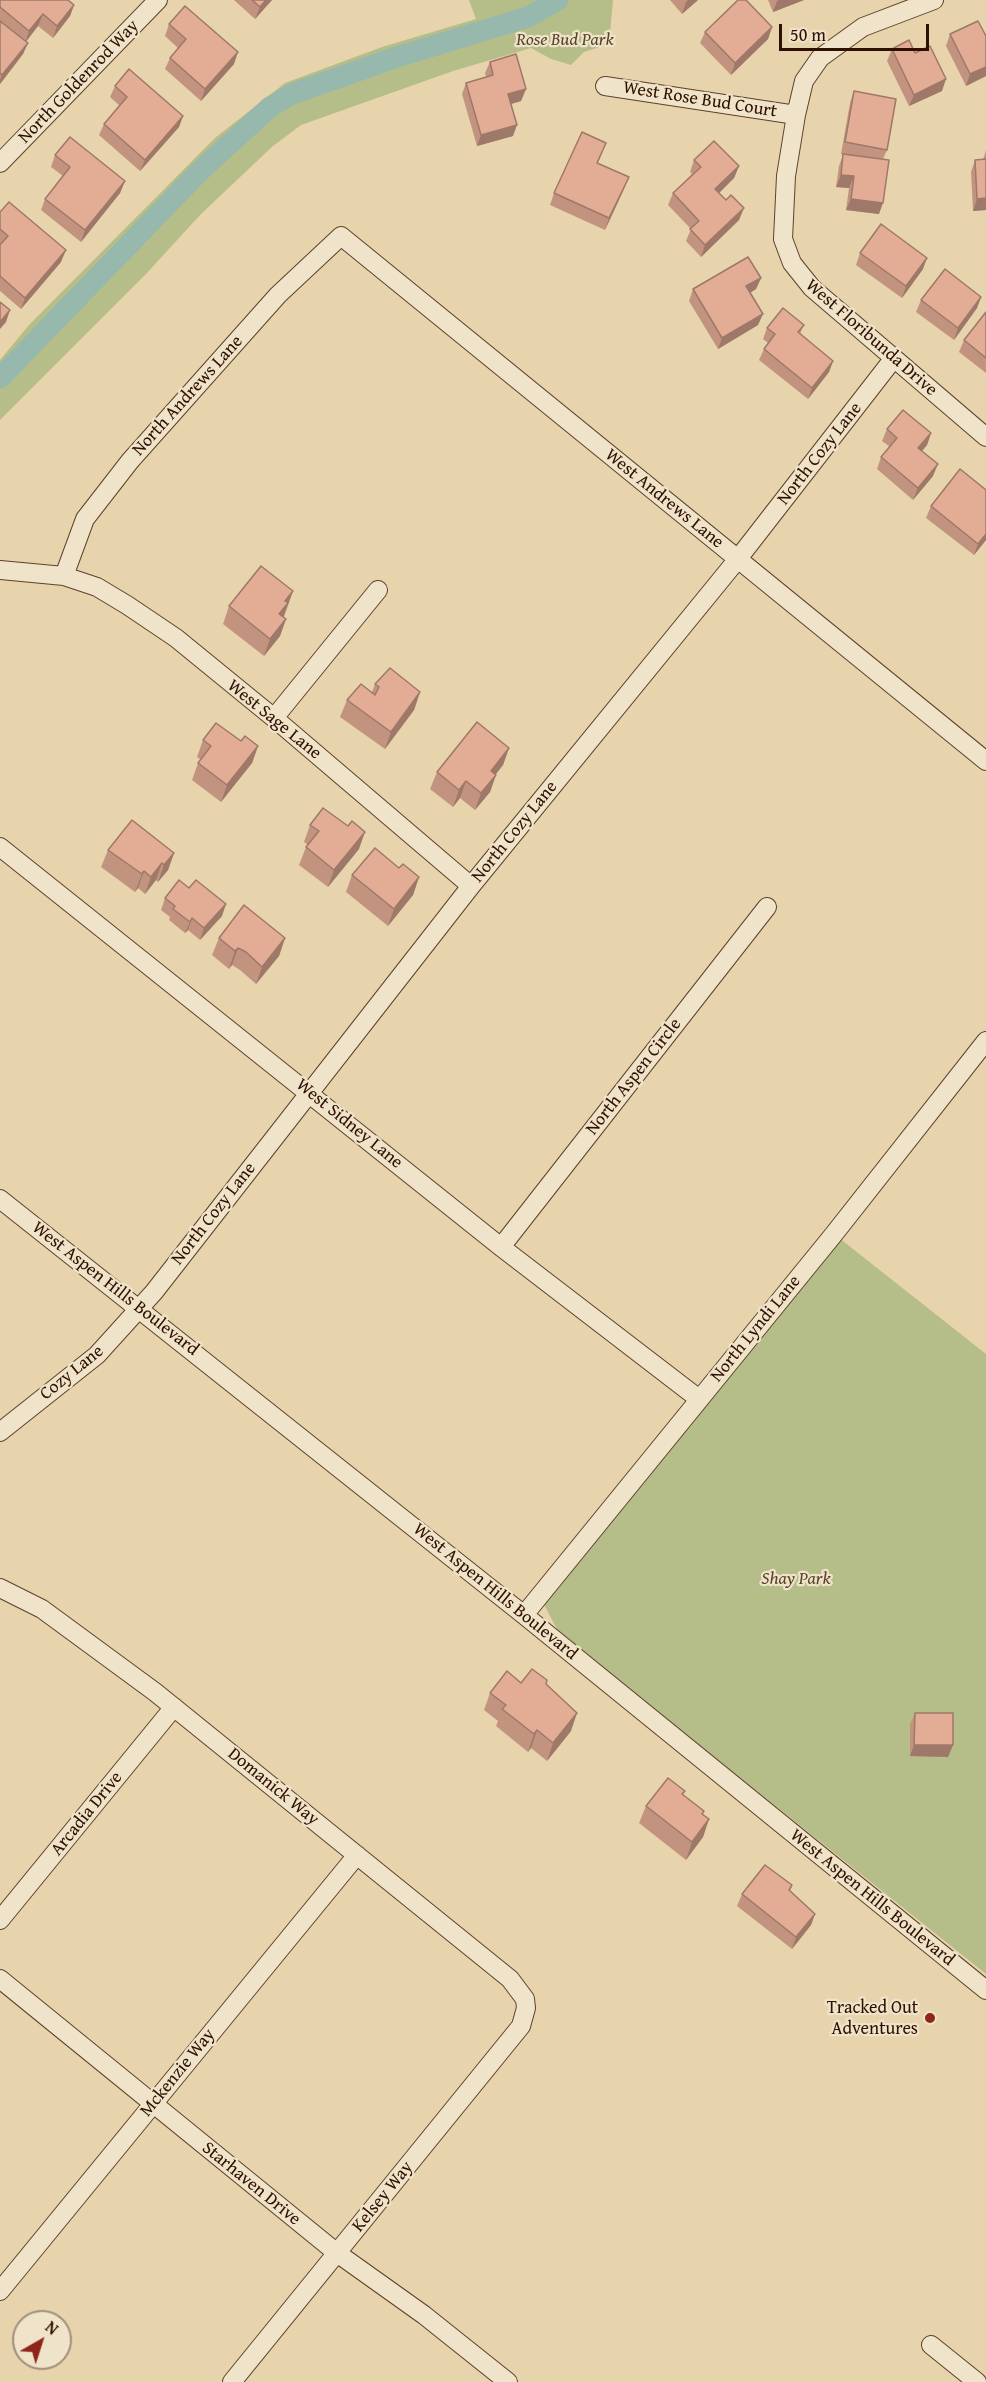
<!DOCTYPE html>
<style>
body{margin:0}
#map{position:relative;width:986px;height:2382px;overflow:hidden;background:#e7d4ac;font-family:"Gentium Book Plus",serif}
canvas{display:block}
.north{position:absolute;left:12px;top:2310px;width:60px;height:60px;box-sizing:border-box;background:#efe3c9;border:2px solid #a28f79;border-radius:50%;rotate:39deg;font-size:16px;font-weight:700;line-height:24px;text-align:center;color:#2f1000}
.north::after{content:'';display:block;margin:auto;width:21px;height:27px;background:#8f2418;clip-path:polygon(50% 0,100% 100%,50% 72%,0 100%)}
.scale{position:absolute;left:779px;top:24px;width:150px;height:27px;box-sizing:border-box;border:3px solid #2f1000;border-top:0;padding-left:8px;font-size:18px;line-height:21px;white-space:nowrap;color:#2f1000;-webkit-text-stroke:4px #efe3c9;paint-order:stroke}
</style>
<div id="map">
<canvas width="986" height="2382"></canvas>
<div class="north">N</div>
<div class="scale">50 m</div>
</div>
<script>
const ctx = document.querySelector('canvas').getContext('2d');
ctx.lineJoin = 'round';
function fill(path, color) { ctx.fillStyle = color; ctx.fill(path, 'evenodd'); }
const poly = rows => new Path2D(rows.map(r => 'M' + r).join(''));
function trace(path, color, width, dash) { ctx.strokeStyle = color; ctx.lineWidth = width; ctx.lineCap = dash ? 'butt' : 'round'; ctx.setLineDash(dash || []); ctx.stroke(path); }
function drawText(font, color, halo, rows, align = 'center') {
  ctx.font = font + ' "Gentium Book Plus",serif'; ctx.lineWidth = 4.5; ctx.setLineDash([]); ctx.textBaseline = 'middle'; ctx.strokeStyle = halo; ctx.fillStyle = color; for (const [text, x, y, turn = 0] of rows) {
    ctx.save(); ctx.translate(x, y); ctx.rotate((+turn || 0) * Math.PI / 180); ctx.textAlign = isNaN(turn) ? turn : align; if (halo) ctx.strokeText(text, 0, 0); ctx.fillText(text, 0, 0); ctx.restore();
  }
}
fill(poly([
 [469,0,613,0,609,44,584,52,571,65,551,59,531,48,453,71,301,125,273,146,201,214,146,274,0,420,0,360,29,325,215,138,285,83,382,47,476,19],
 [834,1234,986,1354,986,1974,559,1633,539,1595]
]), '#b5bd89');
trace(poly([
 [0,378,200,171,270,107,292,94,397,57,528,17,558,0]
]), '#97b8ac', 21);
const minor = poly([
 [934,0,863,27,820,58,804,81,796,115,786,176,783,239,792,263,812,288,986,437],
 [605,86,796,115],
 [0,163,158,0],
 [0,570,64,576,97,587,127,605,176,638,274,718,471,886],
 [64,576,85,519,130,461,278,295,341,236,986,761],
 [274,718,378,590],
 [0,847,501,1247,699,1399],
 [0,1199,524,1615,986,1990],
 [501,1247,767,907],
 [0,1432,97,1355,154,1292,471,886,737,560,894,358],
 [0,1588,42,1609,155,1692,510,1979,525,1999,526,2008,521,2026,232,2382],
 [524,1615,834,1234,986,1041],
 [0,1920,174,1707],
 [0,1979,337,2253,424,2315,508,2382],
 [0,2291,357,1855],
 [931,2345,977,2382]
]);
trace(minor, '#5d412b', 20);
trace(minor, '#efe3c9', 18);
fill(poly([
 [0,0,74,5,70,16,53,38,38,26,26,41,28,43,23,54,0,84],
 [234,0,272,0,255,19],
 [670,0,698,0,682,14],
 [768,0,804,0,773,12],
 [169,24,234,64,201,101,165,69,170,58,178,48,165,36],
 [772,27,768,39,731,75,700,43,705,32],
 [950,34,986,36,986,76,966,86,946,46],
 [892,49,915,53,942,91,909,106,887,61],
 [490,62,526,89,521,101,511,104,513,136,477,146,462,94,466,83,486,77,485,73],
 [115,86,183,116,179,127,140,171,99,135,104,124,119,105,110,97],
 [854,91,887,150,883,159,879,214,846,210,849,188,836,187,839,166,843,155,841,154,850,103],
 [606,143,598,163,624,189,605,230,550,205,554,193],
 [986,150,986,210,973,211,971,172,975,160,983,160],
 [55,155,125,181,120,193,81,242,41,210,45,199,63,176,51,167],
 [694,160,739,166,734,178,719,193,739,220,701,257,686,241,691,229,668,205,673,193,692,174,690,172],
 [0,212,61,262,21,309,0,291],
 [860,253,923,269,902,298,856,265],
 [761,278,756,289,750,293,758,325,718,349,689,301,693,289],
 [981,297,977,308,954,340,916,312,921,300],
 [986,312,986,373,959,352,964,340],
 [804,325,800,334,833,361,829,372,808,399,759,360,764,349,768,343,763,339,767,328],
 [887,429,931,433,927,445,922,451,933,476,913,500,877,469,881,457,890,447,882,441],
 [931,506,986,540,974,555,926,518],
 [293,591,284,617,286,619,280,636,264,656,223,624,229,606],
 [375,684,420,692,414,710,385,749,340,717,347,700,372,692],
 [203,740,241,741,258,746,252,763,221,802,192,780,198,763,201,760,197,757],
 [509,748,503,765,496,774,490,792,475,810,460,798,453,807,430,789,437,772],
 [310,825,348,826,359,849,328,887,299,865,306,847,308,845,304,842],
 [108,850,174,853,168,870,158,882,156,880,145,894,138,888,135,892,101,867],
 [399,868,419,877,413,895,388,926,346,892,352,875],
 [165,898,222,916,200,940,188,930,185,933,169,920,170,917,161,910],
 [219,938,285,938,279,956,256,984,240,970,232,965,229,969,212,955],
 [521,1683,546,1684,571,1731,547,1761,531,1748,528,1752,496,1726,498,1721,484,1710,490,1693],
 [915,1713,953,1745,948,1757,910,1756,910,1724],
 [685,1791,683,1795,703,1814,709,1819,703,1837,686,1860,639,1823,646,1806],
 [792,1885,790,1891,815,1914,811,1925,792,1949,737,1906,742,1894]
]), '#c29480');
fill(poly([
 [266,0,272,0,255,19,260,7],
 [688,0,698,0,682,14,686,2],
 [779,0,804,0,773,12,777,1],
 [74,5,70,16,53,38,57,26],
 [43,14,38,26,25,43,29,31],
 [772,27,768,39,731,75,735,63],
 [28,43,23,54,0,84,0,80,2,75],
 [238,52,234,64,201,101,205,89],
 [986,67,986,76,966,86,970,74],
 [946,79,942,91,909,106,914,95],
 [526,89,521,101,504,106,508,94],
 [183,116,179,127,140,171,145,160],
 [517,125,513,136,477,146,481,135],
 [739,166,734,178,711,201,715,189],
 [841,175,854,176,849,188,836,187],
 [629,177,624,189,605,230,609,218],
 [125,181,120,193,81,242,85,230],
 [986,198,986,210,973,211,977,199],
 [851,199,883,203,879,214,846,210],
 [744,208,739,220,701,257,705,245],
 [66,250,61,262,21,309,25,298],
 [927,258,923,269,902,298,906,286],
 [761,278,756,289,742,298,746,286],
 [981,297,977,308,954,340,958,328],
 [10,310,6,322,0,329,0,322],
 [763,314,758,325,718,349,722,338],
 [833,361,829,372,808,399,812,388],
 [931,433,927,445,914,460,918,448],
 [938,464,933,476,913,500,918,488],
 [986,534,986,540,974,555,978,544],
 [293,591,282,620,279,614,285,601],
 [286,619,280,636,264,656,270,639],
 [420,692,414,710,385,749,391,732],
 [258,746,252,763,221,802,227,785],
 [509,748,503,765,485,788,491,771],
 [496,775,490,792,475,810,481,793],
 [466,781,460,798,453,807,459,790],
 [365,832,359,849,328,887,334,870],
 [174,853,168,870,158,882,164,865],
 [162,863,156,880,145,894,151,877],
 [144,871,138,888,135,892,142,874],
 [419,877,413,895,388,926,394,909],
 [226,904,222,916,200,940,204,928],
 [192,918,188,930,185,933,190,922],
 [285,938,279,956,256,984,262,967],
 [238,948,232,965,229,969,235,951],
 [577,1713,571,1731,547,1761,553,1743],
 [537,1730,531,1748,528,1752,534,1734],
 [914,1745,953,1745,948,1757,910,1756],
 [709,1819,703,1837,686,1860,692,1842],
 [815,1914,811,1925,792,1949,796,1937]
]), '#9e7868');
const building = poly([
 [0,0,68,0,74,5,57,26,43,14,29,31,0,7,0,0],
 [252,0,266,0,260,7,252,0],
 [738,0,746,0,772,27,735,63,705,32,738,0],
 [185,6,238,52,205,89,170,58,186,39,169,24,185,6],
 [0,21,28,43,2,75,0,73,0,21],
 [978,21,986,36,986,67,970,74,950,34,978,21],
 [909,40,915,53,930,46,946,79,914,95,892,49,909,40],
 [516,54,526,89,508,94,517,125,481,135,466,83,493,75,490,62,516,54],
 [129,69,183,116,145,160,104,124,127,97,115,86,129,69],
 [854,91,896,99,887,150,845,142,854,91],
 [582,132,606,143,597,163,629,177,609,218,554,193,582,132],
 [70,137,125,181,85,230,45,199,70,167,55,155,70,137],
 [714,141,739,166,715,189,726,200,731,195,744,208,705,245,690,229,699,221,673,193,701,167,694,160,714,141],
 [843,154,889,160,883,203,851,199,854,176,841,175,843,154],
 [986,159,986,198,977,199,975,160,986,159],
 [9,202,66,250,25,298,0,276,0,245,8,236,0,229,0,212,9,202],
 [881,224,927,258,906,286,860,253,881,224],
 [748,257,761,278,746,286,763,314,722,338,693,289,748,257],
 [945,269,981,297,958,328,921,300,945,269],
 [0,302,10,310,0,322,0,302],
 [783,308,804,325,798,332,833,361,812,388,764,349,775,334,767,328,783,308],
 [986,312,986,358,964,340,986,312],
 [903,410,931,433,918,448,938,464,918,488,881,457,897,438,887,429,903,410],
 [960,469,986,490,986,534,978,544,931,506,960,469],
 [261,566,293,591,285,601,288,603,279,614,286,619,270,639,229,606,261,566],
 [390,668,420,692,391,732,347,700,361,684,375,695,379,687,375,684,390,668],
 [477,722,509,748,491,771,496,775,481,793,466,781,459,790,437,772,477,722],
 [216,723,241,741,245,736,258,746,227,785,198,763,211,746,203,740,216,723],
 [323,808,348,826,352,821,365,832,334,870,306,847,319,831,310,825,323,808],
 [132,820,174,853,164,865,162,863,151,877,144,871,142,874,108,850,132,820],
 [375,848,399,868,403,864,419,877,394,909,352,875,375,848],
 [179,880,189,888,196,880,226,904,204,928,192,918,190,922,173,909,175,906,165,898,179,880],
 [244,905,285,938,262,967,246,952,238,948,235,951,219,938,244,905],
 [532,1669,547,1680,546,1684,577,1713,553,1743,537,1730,534,1734,502,1709,506,1705,490,1693,507,1671,521,1683,532,1669],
 [915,1713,953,1713,953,1745,914,1745,915,1713],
 [668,1778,685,1791,682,1794,704,1811,702,1814,709,1819,692,1842,646,1806,668,1778],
 [765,1865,792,1885,789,1890,815,1914,796,1937,742,1894,765,1865]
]);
fill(building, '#e2ac95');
trace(building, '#9e7868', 1.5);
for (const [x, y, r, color] of [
 [930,2018,6,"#8f2418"]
]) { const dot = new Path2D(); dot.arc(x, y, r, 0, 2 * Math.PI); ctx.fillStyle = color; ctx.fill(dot); trace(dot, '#efe3c9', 2); }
drawText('italic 18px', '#574429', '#efe3c9', [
 ["Rose Bud Park",565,40],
 ["Shay Park",796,1579]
]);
drawText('18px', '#2f1000', '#efe3c9', [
 ["North Goldenrod Way",79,82,-46],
 ["West Rose Bud Court",700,100,9],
 ["West Floribunda Drive",871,338,41],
 ["North Andrews Lane",188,396,-48],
 ["North Cozy Lane",820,454,-52],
 ["West Andrews Lane",664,499,39],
 ["West Sage Lane",274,720,39],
 ["North Cozy Lane",515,832,-51],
 ["North Aspen Circle",634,1077,-52],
 ["West Sidney Lane",349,1124,39],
 ["North Cozy Lane",214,1214,-52],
 ["West Aspen Hills Boulevard",115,1289,38],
 ["North Lyndi Lane",756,1329,-51],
 ["Cozy Lane",72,1373,-39],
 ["West Aspen Hills Boulevard",495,1592,39],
 ["Domanick Way",273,1787,39],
 ["Arcadia Drive",87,1814,-51],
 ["West Aspen Hills Boulevard",872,1898,39],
 ["Mckenzie Way",178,2073,-51],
 ["Starhaven Drive",251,2184,39],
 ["Kelsey Way",383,2197,-51]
]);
drawText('18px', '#2f1000', '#efe3c9', [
 ["Tracked Out",918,2008],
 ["Adventures",918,2029]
], 'right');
</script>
